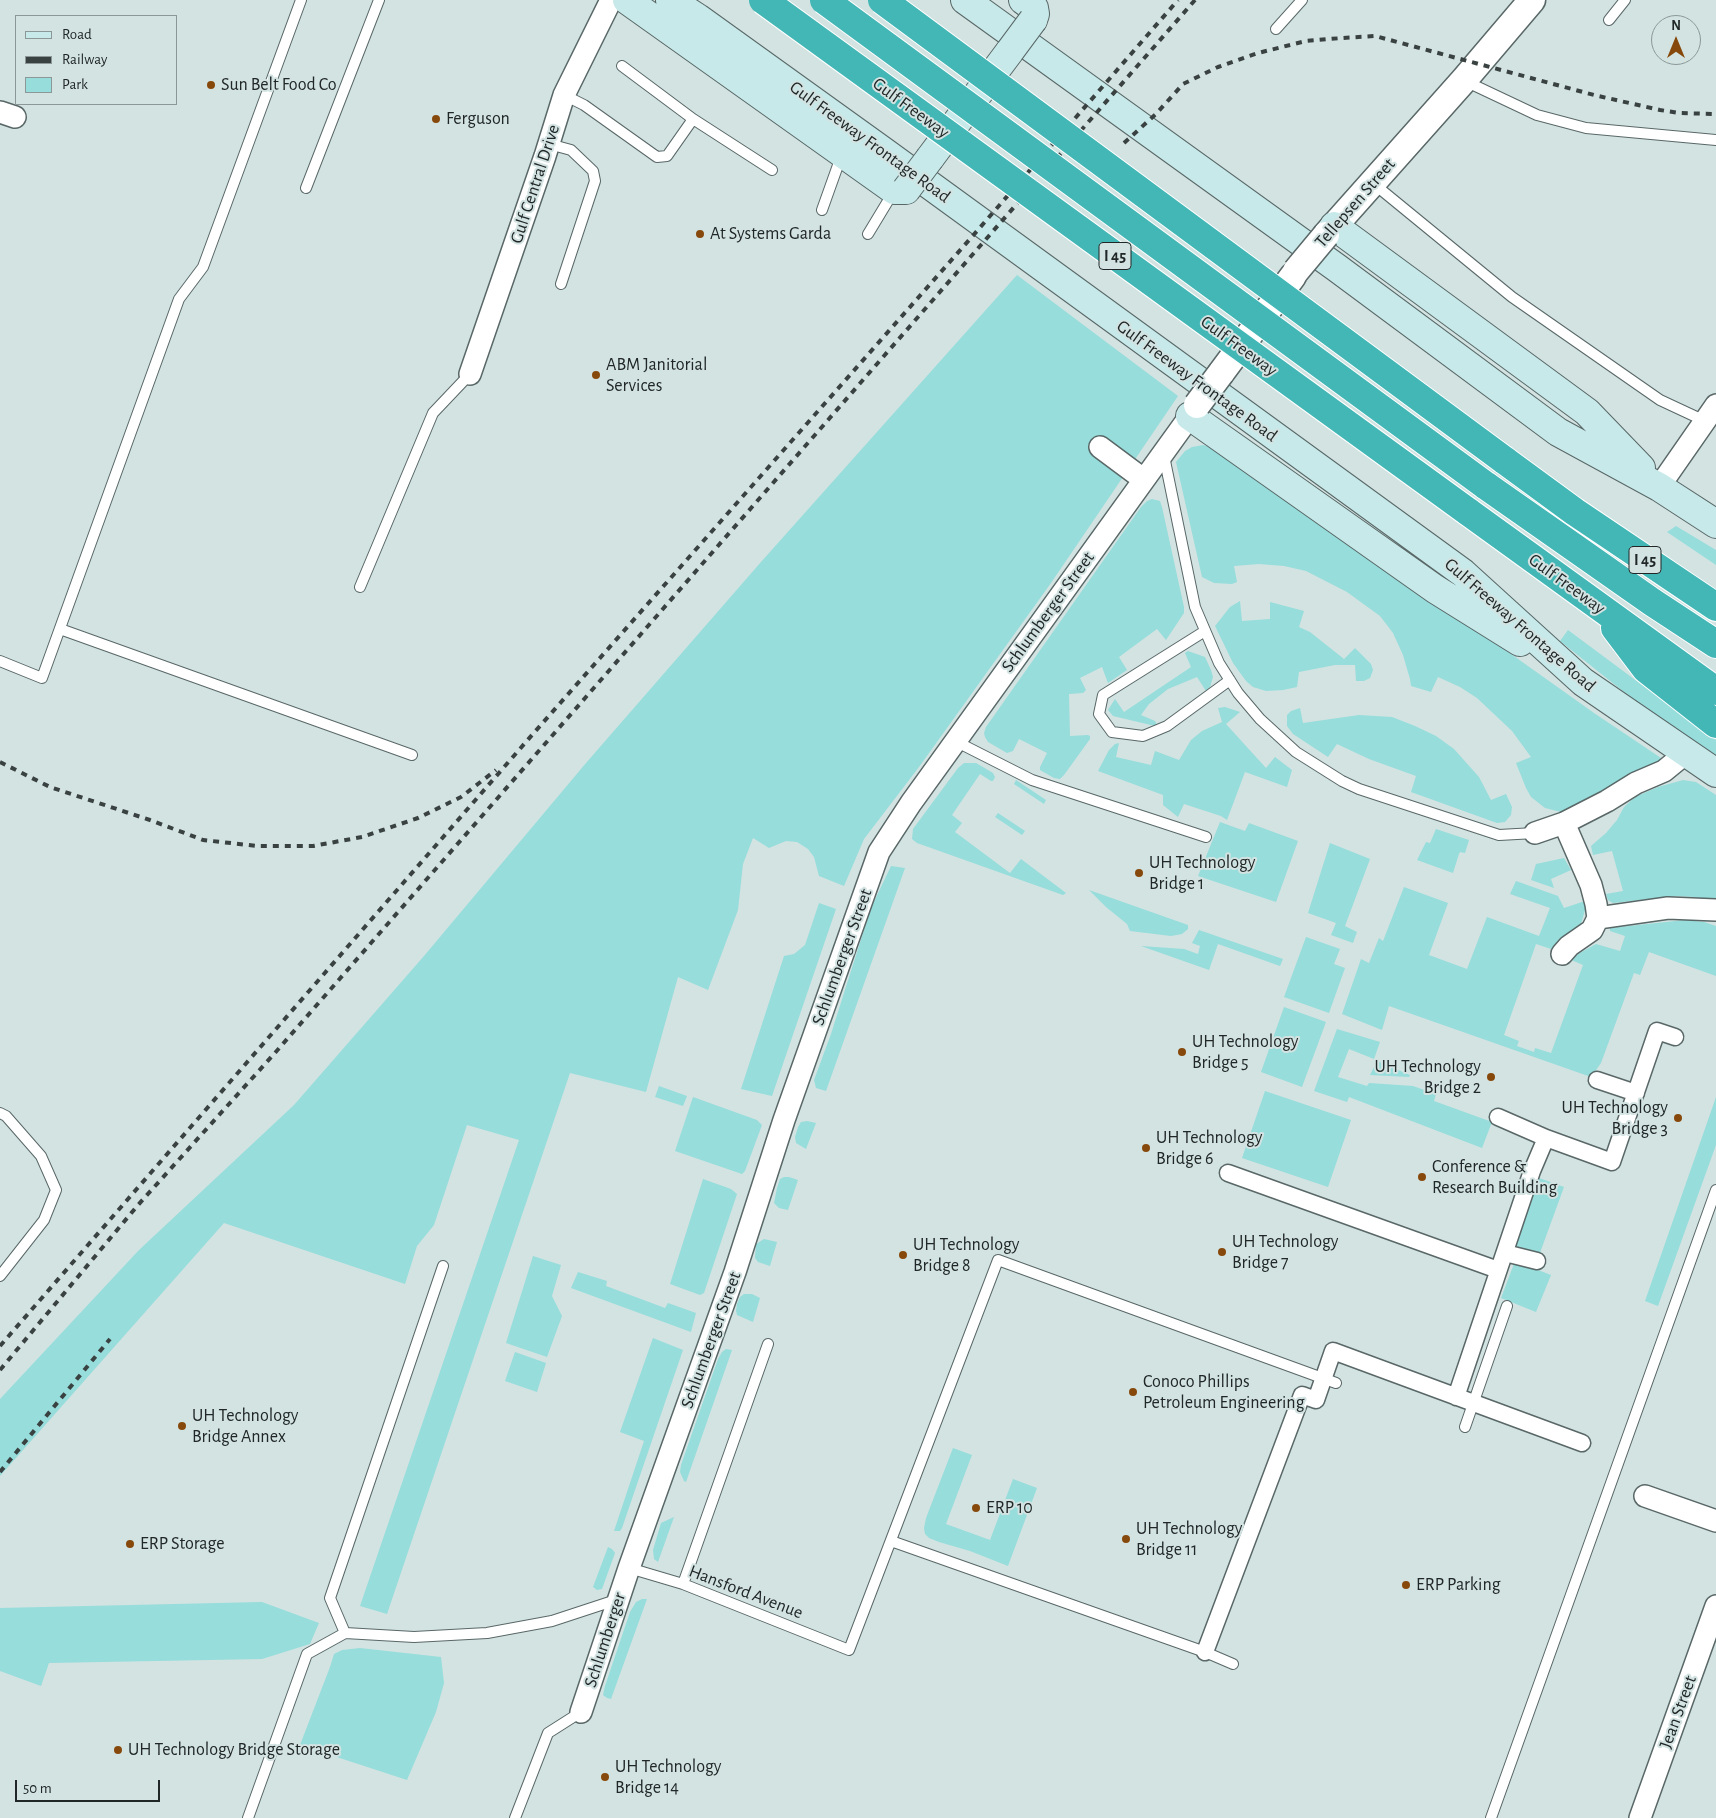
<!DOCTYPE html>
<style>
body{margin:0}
#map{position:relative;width:1716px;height:1818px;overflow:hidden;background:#d2e3e2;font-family:"Alegreya Sans",sans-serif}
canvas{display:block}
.legend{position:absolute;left:15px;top:15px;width:162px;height:90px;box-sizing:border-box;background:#d2e3e2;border:1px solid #8b9897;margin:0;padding:6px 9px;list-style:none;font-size:15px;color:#212727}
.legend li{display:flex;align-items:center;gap:10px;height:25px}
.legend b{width:25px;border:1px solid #8b9897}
.north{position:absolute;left:1651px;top:15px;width:50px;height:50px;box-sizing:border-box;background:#d2e3e2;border:1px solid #8b9897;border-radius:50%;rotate:0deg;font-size:14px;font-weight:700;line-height:20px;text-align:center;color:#212727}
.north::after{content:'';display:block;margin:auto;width:18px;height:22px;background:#87490b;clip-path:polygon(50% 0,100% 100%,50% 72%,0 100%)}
.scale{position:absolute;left:15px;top:1780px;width:145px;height:22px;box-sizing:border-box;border:2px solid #212727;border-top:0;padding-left:6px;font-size:15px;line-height:18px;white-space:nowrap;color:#212727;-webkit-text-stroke:4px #d2e3e2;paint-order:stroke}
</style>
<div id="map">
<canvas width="1716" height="1818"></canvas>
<ul class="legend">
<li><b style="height:6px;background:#c7e9e9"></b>Road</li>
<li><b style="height:6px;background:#3a4141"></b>Railway</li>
<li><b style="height:14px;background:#96dddb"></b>Park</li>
</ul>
<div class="north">N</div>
<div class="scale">50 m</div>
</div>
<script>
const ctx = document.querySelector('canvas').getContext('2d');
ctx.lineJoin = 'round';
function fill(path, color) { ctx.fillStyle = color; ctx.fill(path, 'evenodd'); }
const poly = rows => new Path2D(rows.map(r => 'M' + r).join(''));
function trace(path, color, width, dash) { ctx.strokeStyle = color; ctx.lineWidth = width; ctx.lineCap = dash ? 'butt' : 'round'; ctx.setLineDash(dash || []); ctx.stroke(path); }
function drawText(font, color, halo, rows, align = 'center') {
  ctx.font = font + ' "Alegreya Sans",sans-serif'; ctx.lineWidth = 4; ctx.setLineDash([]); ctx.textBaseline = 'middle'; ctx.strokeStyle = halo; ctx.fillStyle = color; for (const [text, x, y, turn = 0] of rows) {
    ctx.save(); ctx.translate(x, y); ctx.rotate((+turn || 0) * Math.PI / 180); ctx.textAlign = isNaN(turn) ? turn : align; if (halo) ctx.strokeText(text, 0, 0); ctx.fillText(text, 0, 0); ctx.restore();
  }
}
fill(poly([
 [1017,275,1178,396,1051,583,919,767,864,839,844,886,819,876,814,857,808,849,797,842,786,841,769,848,753,838,743,864,738,910,708,990,678,977,646,1092,570,1073,387,1614,360,1606,519,1140,467,1125,434,1225,417,1246,405,1284,224,1223,0,1476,0,1399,139,1250,294,1105,424,956,586,763,761,562],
 [1203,445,1214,448,1310,518,1445,607,1594,713,1661,758,1658,762,1566,811,1561,812,1545,808,1531,797,1526,788,1516,763,1531,757,1512,731,1477,698,1460,687,1438,677,1431,692,1411,686,1410,679,1403,655,1393,633,1380,616,1347,592,1306,571,1284,566,1259,564,1234,566,1237,582,1232,584,1214,583,1202,577,1176,462,1185,451,1192,447],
 [1152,499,1160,501,1162,507,1184,607,1184,613,1166,640,1157,629,1119,657,1127,670,1108,683,1102,667,1080,678,1086,690,1083,693,1069,694,1070,736,1088,735,1090,736,1090,739,1064,775,1060,779,1054,778,1040,770,1040,767,1047,753,1019,739,1013,751,1007,753,988,742,985,737,984,733,986,727,1141,507,1147,501],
 [1676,526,1716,550,1716,565,1667,532],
 [1240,601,1242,621,1270,619,1270,602,1304,611,1299,627,1310,632,1344,659,1355,648,1371,664,1373,670,1370,678,1364,681,1356,681,1355,665,1335,665,1299,672,1297,687,1283,690,1266,691,1253,687,1246,681,1233,663,1215,626,1230,607],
 [1568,630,1716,740,1716,758,1639,704,1560,641],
 [1188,651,1205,657,1211,670,1213,677,1210,687,1206,691,1197,677,1168,689,1149,704,1141,715,1155,721,1157,725,1155,726,1113,716,1108,710,1115,699,1124,712,1191,667,1185,653],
 [1225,707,1240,712,1226,724,1266,768,1275,757,1292,770,1287,787,1245,772,1227,820,1221,816,1184,804,1178,817,1163,805,1163,795,1098,771,1109,750,1115,744,1119,743,1116,757,1151,765,1155,751,1179,760,1191,740,1202,731,1222,722,1218,708],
 [1300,708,1303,723,1359,715,1392,717,1415,726,1436,736,1454,749,1479,777,1491,800,1506,794,1512,807,1511,815,1505,822,1497,823,1411,792,1416,776,1369,759,1337,744,1328,757,1293,734,1287,726,1287,715,1291,711],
 [964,763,976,763,993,773,995,777,993,781,991,781,980,774,952,815,962,823,955,832,1010,873,1021,859,1066,893,1063,895,917,843,912,839,913,829,958,768],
 [1016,780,1046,800,1044,804,1014,784],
 [1683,780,1696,782,1716,795,1716,903,1695,897,1677,896,1613,903,1608,900,1606,894,1623,891,1612,851,1593,855,1591,846,1606,833,1617,820,1624,807,1635,797,1658,787],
 [998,813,1025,831,1022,835,995,817],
 [1220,822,1245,831,1249,823,1298,841,1276,902,1198,876],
 [1436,829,1469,840,1465,853,1460,852,1459,854,1453,873,1417,860,1426,842,1430,843],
 [1330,843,1370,859,1345,926,1357,932,1353,943,1331,935,1336,923,1308,913],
 [1564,858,1571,870,1551,879,1554,888,1531,880,1536,864],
 [891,866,905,868,826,1091,816,1088,814,1080,831,1034,871,908],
 [1516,881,1558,896,1564,908,1585,901,1586,907,1580,927,1559,939,1551,949,1536,944,1504,1035,1519,1041,1517,1046,1534,1052,1535,1048,1551,1053,1583,965,1569,959,1596,944,1620,951,1625,936,1610,931,1610,928,1685,920,1704,922,1716,926,1716,976,1649,952,1640,975,1634,973,1601,1063,1591,1077,1389,1006,1382,1030,1342,1014,1361,959,1369,963,1379,938,1383,941,1404,887,1448,903,1429,955,1467,969,1487,917,1539,936,1550,908,1510,894],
 [1089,890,1188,925,1188,929,1182,934,1171,936,1130,931,1127,924,1106,907],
 [819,903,836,909,772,1096,741,1089,784,956,794,954,805,945],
 [1199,930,1283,959,1280,966,1218,944,1209,970,1141,946,1184,949,1198,954,1200,946,1192,943],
 [1306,937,1340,949,1334,964,1345,968,1329,1013,1284,997],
 [1284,1007,1326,1022,1302,1087,1261,1072],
 [1337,1029,1380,1042,1374,1059,1349,1049,1338,1077,1367,1086,1369,1083,1413,1086,1436,1094,1434,1101,1492,1122,1482,1148,1349,1097,1347,1102,1314,1091],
 [1377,1061,1410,1075,1409,1077,1370,1075],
 [659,1086,687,1096,683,1106,655,1097],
 [1265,1091,1351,1120,1328,1187,1242,1158],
 [693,1097,757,1120,762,1125,745,1171,742,1174,675,1151],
 [1716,1097,1716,1145,1658,1306,1645,1301],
 [807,1121,816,1123,806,1149,796,1143,795,1137,798,1127,801,1122],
 [784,1177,789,1177,798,1180,788,1210,779,1208,774,1203,777,1188,780,1179],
 [1539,1178,1564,1187,1537,1261,1513,1252],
 [703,1179,731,1189,737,1194,704,1293,700,1295,670,1284],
 [764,1239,777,1242,770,1266,758,1262,755,1258,756,1244],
 [533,1256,561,1265,552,1296,562,1316,547,1357,506,1343],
 [1515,1261,1551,1275,1536,1312,1501,1298],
 [578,1272,607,1281,606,1286,665,1308,668,1303,696,1313,691,1332,571,1288],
 [744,1294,752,1294,760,1298,753,1322,737,1315,736,1311,737,1304,740,1297],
 [653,1338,683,1350,622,1528,620,1531,614,1531,644,1441,620,1432],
 [726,1349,732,1350,686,1482,684,1481,680,1472,681,1465,718,1359,722,1352],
 [515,1352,546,1363,537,1392,505,1381],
 [953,1448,972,1455,946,1524,990,1540,1013,1479,1037,1488,1008,1566,970,1551,939,1542,929,1538,925,1534,924,1528,926,1518],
 [674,1517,658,1562,654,1559,653,1550,661,1523],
 [608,1547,612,1549,615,1553,602,1589,597,1590,593,1587],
 [642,1599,647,1599,611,1699,607,1698,603,1695,605,1686,630,1612,636,1602],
 [262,1602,319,1623,310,1644,262,1659,49,1663,41,1686,0,1671,0,1608],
 [360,1648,441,1657,444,1683,436,1712,407,1780,300,1745,330,1667,334,1654,342,1650]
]), '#96dddb');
const service = poly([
 [1609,20,1625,0],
 [1276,29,1302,0],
 [1465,81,1537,115,1586,128,1716,140],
 [564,95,584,105,657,157,667,156,693,119,622,66],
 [693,119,772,170],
 [549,144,571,150,593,171,595,181,561,284],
 [1374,184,1512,297,1660,400,1705,421],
 [306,188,379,0],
 [822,210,842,154],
 [868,234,894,191],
 [1164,456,1195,607,1219,663,1238,693,1260,719,1296,752,1342,781,1359,789,1499,835,1535,833],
 [360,587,433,413,470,374],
 [60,629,412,755],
 [1205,631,1103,695,1099,714,1112,732,1143,736,1167,726,1230,680],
 [0,661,42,678,179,299,203,267,301,0],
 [955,741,1032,780,1206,837],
 [0,1113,6,1116,41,1156,56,1190,44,1220,0,1276],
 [1465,1427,1507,1306],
 [891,1541,1205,1652,1233,1664],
 [629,1568,683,1584,849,1650,998,1260,1336,1383],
 [683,1584,768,1344],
 [345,1633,330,1598,443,1266],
 [248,1818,307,1654,345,1633,414,1637,487,1633,552,1621,619,1599],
 [515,1818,548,1733,581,1712],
 [1491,1818,1716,1190]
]);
const pedestrian = poly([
 [1597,1080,1636,1093],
 [1546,1138,1612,1162,1657,1031,1675,1037],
 [1228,1173,1498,1270],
 [1505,1253,1537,1261],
 [1456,1397,1532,1171,1546,1138,1498,1117],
 [1205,1652,1302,1395,1316,1400,1333,1351,1582,1443]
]);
const minor = poly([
 [0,112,15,117],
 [470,374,545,156,564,95,611,0],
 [1100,447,1143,479],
 [1659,487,1716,405],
 [1535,833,1564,823,1607,801,1636,783,1664,771,1686,753],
 [1598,918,1668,908,1716,910],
 [1562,954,1569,946,1592,930,1598,918,1596,904,1591,885,1564,823],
 [1645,1496,1716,1521],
 [581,1712,629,1568,735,1272,784,1120,879,852,911,803,1190,416],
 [1640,1818,1716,1606]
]);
const tertiary = poly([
 [1326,235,1464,80,1532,0],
 [1221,373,1293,276]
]);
const secondary = poly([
 [627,0,894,190,906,190],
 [670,0,698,18,883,151,1463,573,1583,682,1716,773],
 [965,0,1337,268,1558,432,1659,487,1716,524],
 [1023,0,1034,8,1035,14,1033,20],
 [930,158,1010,51],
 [1334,226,1587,412,1641,468],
 [1190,416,1435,589,1520,642]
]);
const motorway = poly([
 [1504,460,1575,512,1716,607],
 [1485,485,1652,602,1716,644],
 [1467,511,1716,691],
 [1615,628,1646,669,1716,724]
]);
trace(service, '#596767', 12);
trace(pedestrian, '#596767', 19);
trace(minor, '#596767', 24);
trace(tertiary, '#596767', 29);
trace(secondary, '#596767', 30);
trace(motorway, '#fff', 30);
trace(service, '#fff', 10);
trace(pedestrian, '#fff', 16);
trace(minor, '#fff', 21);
trace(tertiary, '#fff', 26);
trace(secondary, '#c7e9e9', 28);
trace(motorway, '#43b7b6', 28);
trace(poly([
 [1124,143,1156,114,1183,84,1218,67,1258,53,1306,41,1342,38,1375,36,1594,95,1660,110,1679,113,1716,114],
 [0,762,50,787,150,820,203,840,257,846,313,846,362,837,418,818,461,797,496,770],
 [0,1346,532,735,970,239,1178,0],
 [0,1370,138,1205,274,1054,1195,0],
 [0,1472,110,1339]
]), '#3a4141', 4, [6, 6]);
const tertiaryBridge = poly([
 [1296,271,1326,235],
 [1197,405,1221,373]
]);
const secondaryBridge = poly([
 [1010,51,1033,20],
 [906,190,930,158]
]);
const motorwayBridge = poly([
 [763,0,1467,511],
 [824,0,1485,485],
 [882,0,1504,460]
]);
trace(tertiaryBridge, '#596767', 29, []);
trace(secondaryBridge, '#596767', 30, []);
trace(motorwayBridge, '#fff', 30, []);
trace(tertiaryBridge, '#fff', 26);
trace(secondaryBridge, '#c7e9e9', 28);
trace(motorwayBridge, '#43b7b6', 28);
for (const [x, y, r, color] of [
 [211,85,5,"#87490b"],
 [436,119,5,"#87490b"],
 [700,234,5,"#87490b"],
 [596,375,5,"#87490b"],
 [1139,873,5,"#87490b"],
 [1182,1052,5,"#87490b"],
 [1491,1077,5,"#87490b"],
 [1678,1118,5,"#87490b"],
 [1146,1148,5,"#87490b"],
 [1422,1177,5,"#87490b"],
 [1222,1252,5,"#87490b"],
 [903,1255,5,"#87490b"],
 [1133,1392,5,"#87490b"],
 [182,1426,5,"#87490b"],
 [976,1508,5,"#87490b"],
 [1126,1539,5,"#87490b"],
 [130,1544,5,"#87490b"],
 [1406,1585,5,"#87490b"],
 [118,1750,5,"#87490b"],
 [605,1777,5,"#87490b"]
]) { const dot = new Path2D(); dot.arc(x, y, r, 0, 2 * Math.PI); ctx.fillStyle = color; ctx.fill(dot); trace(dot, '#d2e3e2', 2); }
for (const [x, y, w] of [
 [1115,256,32],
 [1645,560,32]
]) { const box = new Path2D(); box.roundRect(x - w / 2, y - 13.5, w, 27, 4); ctx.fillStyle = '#d2e3e2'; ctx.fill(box); trace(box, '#212727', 1); }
drawText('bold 16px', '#212727', null, [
 ["I 45",1115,256],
 ["I 45",1645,560]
]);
drawText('18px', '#212727', '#d2e3e2', [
 ["Sun Belt Food Co",221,85],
 ["Ferguson",446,119],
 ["At Systems Garda",710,234],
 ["ABM Janitorial",606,365],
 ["Services",606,386],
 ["UH Technology",1149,863],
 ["Bridge 1",1149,884],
 ["UH Technology",1192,1042],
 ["Bridge 5",1192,1063],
 ["UH Technology",1481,1067,"right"],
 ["Bridge 2",1481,1088,"right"],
 ["UH Technology",1668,1108,"right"],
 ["Bridge 3",1668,1129,"right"],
 ["UH Technology",1156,1138],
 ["Bridge 6",1156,1159],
 ["Conference &",1432,1167],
 ["Research Building",1432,1188],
 ["UH Technology",1232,1242],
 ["Bridge 7",1232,1263],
 ["UH Technology",913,1245],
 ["Bridge 8",913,1266],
 ["Conoco Phillips",1143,1382],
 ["Petroleum Engineering",1143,1403],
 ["UH Technology",192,1416],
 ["Bridge Annex",192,1437],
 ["ERP 10",986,1508],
 ["UH Technology",1136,1529],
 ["Bridge 11",1136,1550],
 ["ERP Storage",140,1544],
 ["ERP Parking",1416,1585],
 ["UH Technology Bridge Storage",128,1750],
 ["UH Technology",615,1767],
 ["Bridge 14",615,1788]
], 'left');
drawText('18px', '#212727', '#d2e3e2', [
 ["Gulf Freeway",911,108,36],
 ["Gulf Freeway Frontage Road",870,142,36],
 ["Gulf Central Drive",535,184,-72],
 ["Tellepsen Street",1355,203,-49],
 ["Gulf Freeway",1239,346,36],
 ["Gulf Freeway Frontage Road",1197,381,36],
 ["Gulf Freeway",1567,584,36],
 ["Schlumberger Street",1048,612,-54],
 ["Gulf Freeway Frontage Road",1520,625,41],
 ["Schlumberger Street",842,957,-70],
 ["Schlumberger Street",711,1340,-70],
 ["Hansford Avenue",746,1592,21],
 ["Schlumberger",605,1640,-72],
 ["Jean Street",1678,1712,-70]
]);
</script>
